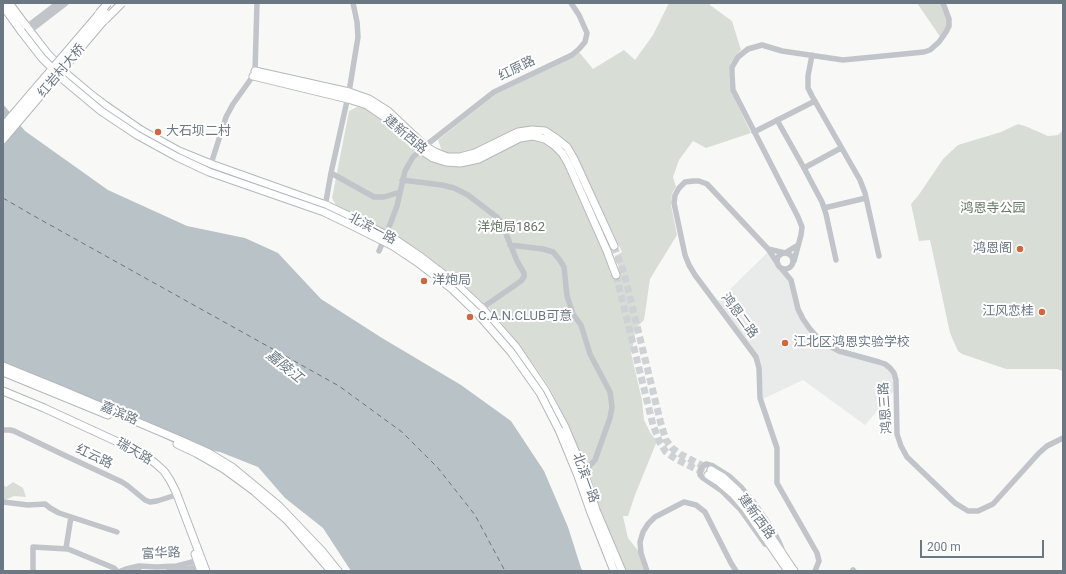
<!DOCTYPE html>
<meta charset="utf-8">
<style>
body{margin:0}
#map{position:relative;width:1066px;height:574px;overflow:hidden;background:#f8f9f7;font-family:Roboto,sans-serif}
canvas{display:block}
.frame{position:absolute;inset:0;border:4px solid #6b7884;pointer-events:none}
.scale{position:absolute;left:920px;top:540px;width:124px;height:18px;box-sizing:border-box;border:2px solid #6b7884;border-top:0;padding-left:5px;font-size:12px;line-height:14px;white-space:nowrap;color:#6b7884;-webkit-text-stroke:3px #fff;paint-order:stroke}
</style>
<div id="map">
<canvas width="1066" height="574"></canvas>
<div class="frame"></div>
<div class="scale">200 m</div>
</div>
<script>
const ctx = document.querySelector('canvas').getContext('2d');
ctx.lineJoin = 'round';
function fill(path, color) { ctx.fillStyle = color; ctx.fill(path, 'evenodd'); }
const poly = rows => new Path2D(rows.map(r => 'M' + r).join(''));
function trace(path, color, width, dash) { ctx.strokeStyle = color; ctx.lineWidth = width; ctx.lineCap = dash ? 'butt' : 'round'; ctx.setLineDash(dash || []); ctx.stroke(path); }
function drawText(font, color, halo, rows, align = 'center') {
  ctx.font = font + ' Roboto,"Noto Sans SC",sans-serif'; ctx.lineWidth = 4; ctx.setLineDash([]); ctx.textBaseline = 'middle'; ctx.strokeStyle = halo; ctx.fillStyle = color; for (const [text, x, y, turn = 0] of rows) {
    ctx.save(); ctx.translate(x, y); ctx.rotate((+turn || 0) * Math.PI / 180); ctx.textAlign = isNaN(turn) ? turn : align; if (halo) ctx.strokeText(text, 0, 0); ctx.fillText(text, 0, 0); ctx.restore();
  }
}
fill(poly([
 [767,253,789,281,796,310,817,339,884,366,892,374,894,379,894,391,865,425,803,380,763,399,761,366,757,356,718,301]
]), '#e9eaea');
fill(poly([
 [669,3,710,3,710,5,732,21,741,50,737,54,730,64,729,73,730,89,751,133,706,148,693,141,679,160,673,177,676,187,672,193,671,205,677,235,650,279,644,320,635,329,634,341,631,353,642,400,644,420,651,434,657,441,635,495,628,516,623,516,628,538,640,553,646,571,626,571,600,509,589,476,569,426,549,387,519,344,489,308,458,280,423,253,398,237,364,219,337,207,332,198,349,111,357,107,364,108,381,118,413,150,432,161,446,166,460,166,521,139,534,138,545,141,561,155,603,251,611,275,620,271,615,256,622,252,577,157,570,145,559,135,545,129,473,151,460,154,449,154,442,151,438,140,496,94,573,57,579,52,593,69,624,50,635,60,653,35],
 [917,3,942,3,949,21,941,38],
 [1018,124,1025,126,1048,136,1058,135,1063,130,1063,371,1057,369,1006,369,962,354,958,351,950,333,930,240,919,241,911,204,918,196,943,159,958,145,1001,132],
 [13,482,23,488,26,497,14,496,3,501,3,484,6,487]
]), '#d8ddd6');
fill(poly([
 [3,104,25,131,108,190,187,226,245,238,278,253,321,299,382,338,461,385,511,421,544,471,568,527,581,568,583,571,351,571,323,528,285,498,258,467,220,452,176,444,119,415,3,365]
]), '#b9c2c7');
trace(poly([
 [3,198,34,216,339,386,402,432,438,468,475,515,505,571]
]), '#67777f', 1, [5, 4]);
trace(poly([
 [614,246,624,273,661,424,666,440,672,448,680,454,711,470],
 [616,275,653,425,660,443,666,452,676,459,708,475]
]), '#ced2d4', 7, [7, 3.5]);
const major = poly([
 [9,3,30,31,47,53,69,76,88,92,105,105,141,130,179,151,211,164,326,205,353,218],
 [3,6,21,31],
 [255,71,349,92,369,99,388,111,425,146,435,152,447,157,460,157,475,153,518,132,532,130,545,131,557,139,567,147,574,159,614,246],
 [253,76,348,99,367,105,383,116,421,150,433,158,446,162,460,163,479,159,520,138,533,136,545,139,554,145,562,153,568,163,607,251,616,275],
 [438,270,455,283,482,308,516,347,545,390,565,427,584,472,596,510,622,571],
 [3,366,62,390,180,440,209,453,232,467,279,506,322,551,338,571],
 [3,372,108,415],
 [3,391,44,408,133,449,144,455,155,463,164,471,170,480,176,492,206,571],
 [559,430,578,476,591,513,614,571],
 [177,444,196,453,224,469,254,491,287,520,331,571],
 [711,470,723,477,737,490,749,504,794,571],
 [708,475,719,482,733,494,745,508,788,571],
 [195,554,201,571]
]);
trace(major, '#b4b8bc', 9);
trace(poly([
 [24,29,58,3],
 [27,33,66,3],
 [812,55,808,76,808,88,812,96,860,180,865,193,879,256],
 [777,120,804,168,822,202,826,214,836,260],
 [754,132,815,101],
 [425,146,494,92,572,55,579,49,585,42,587,33,579,15,571,3],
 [211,164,226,117,233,104,253,76,255,71,257,3],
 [804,168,841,148],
 [331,173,374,197,384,197,400,192],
 [402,180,442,185,454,188,468,195,498,218,502,224,517,261,524,273,524,277,521,281,482,308],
 [325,207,331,173,349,92,358,37,357,22,353,3],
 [824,208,866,198],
 [510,245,543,249,553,252,559,259,564,267,567,296,573,314,581,325,590,354,610,392,612,407,610,418,595,460,584,472],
 [768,249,785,253,798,245],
 [379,251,391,222,397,206,405,171,413,157,421,150],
 '777 261a8 8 0 1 1 16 0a8 8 0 1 1-16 0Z',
 [794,261,801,235,802,227,798,217,733,90,732,75,732,67,738,57,748,49,762,45,782,51,843,60,924,52,930,50,939,42,946,32,949,26,949,19,943,3],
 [778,264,768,249,707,184,699,181,693,181,685,182,679,188,675,195,674,203,685,255,689,265,695,275,756,357,759,368,760,398,777,448,777,483,817,553,819,561,815,571],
 [781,268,791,280,798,309,803,319,810,329,818,338,828,345,839,351,879,362,885,364,890,368,894,373,896,380,897,434,901,446,907,457,955,503,968,511,978,511,993,504,1039,453,1047,446,1063,438],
 [3,430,10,430,14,431,66,456,122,482,128,486,145,500,150,502,157,501,173,496],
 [3,502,28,505,45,504,50,508,59,513,117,532],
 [765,544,740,509,722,491,703,478,700,475,701,468,706,464,713,466,729,476,741,487,755,504,773,530,780,544,783,552],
 [66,548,71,517],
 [853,570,854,571],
 [33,571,33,547,68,549,114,568,117,571],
 [121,571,126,569,139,566,157,567,177,566,200,560],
 [137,571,139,571],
 [169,571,184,570,202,566],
 [647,571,641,553,640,542,643,532,648,524,655,517,684,502,696,505,705,512,731,563,736,571]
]), '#c1c4c8', 5.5);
trace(major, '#fff', 7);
trace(poly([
 [3,136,116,3]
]), '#a3a8ad', 1, [6, 3]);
const majorBridge = poly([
 [99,13,108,3],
 [105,20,122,3],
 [21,31,42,58,65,81,101,111,137,135,177,157,209,172,324,212,351,225,393,246,417,262,452,289,477,313,511,352,540,393,559,430],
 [353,218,396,240,421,257,438,270]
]);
const highwayBridge = poly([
 [3,127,103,10],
 [3,139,108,15]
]);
trace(majorBridge, '#b4b8bc', 9, []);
trace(highwayBridge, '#b4b8bb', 10, []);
trace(majorBridge, '#fff', 7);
trace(highwayBridge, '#fff', 8);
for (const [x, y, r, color] of [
 [158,132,4,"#cf6840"],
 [1020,249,4,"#cf6840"],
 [424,281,4,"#cf6840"],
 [1042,312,4,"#cf6840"],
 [470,317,4,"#cf6840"],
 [785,343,4,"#cf6840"]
]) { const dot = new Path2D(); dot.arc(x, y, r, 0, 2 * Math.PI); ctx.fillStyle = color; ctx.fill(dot); trace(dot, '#fff', 1.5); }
drawText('13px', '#6b7884', '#fff', [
 ["红原路",517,69,-26],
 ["红岩村大桥",62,71,-50],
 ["建新西路",405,135,40],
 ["北滨一路",372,229,28],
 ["鸿恩二路",739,316,54],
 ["鸿恩三路",886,408,-94],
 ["嘉滨路",119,414,23],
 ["瑞天路",134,452,30],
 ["红云路",94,457,25],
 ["北滨一路",585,478,70],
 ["建新西路",756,517,54],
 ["富华路",161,554,-3]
]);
drawText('13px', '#6b7884', '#fff', [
 ["大石坝二村",166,132],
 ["鸿恩阁",1012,249,"right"],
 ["洋炮局",432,281],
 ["江风恋桂",1034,312,"right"],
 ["C.A.N.CLUB可意",478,317],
 ["江北区鸿恩实验学校",793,343]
], 'left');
drawText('13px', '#677765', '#fff', [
 ["鸿恩寺公园",993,209],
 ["洋炮局1862",511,228]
]);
drawText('italic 14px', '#67777f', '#fff', [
 ["嘉陵江",284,367,39]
]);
</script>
